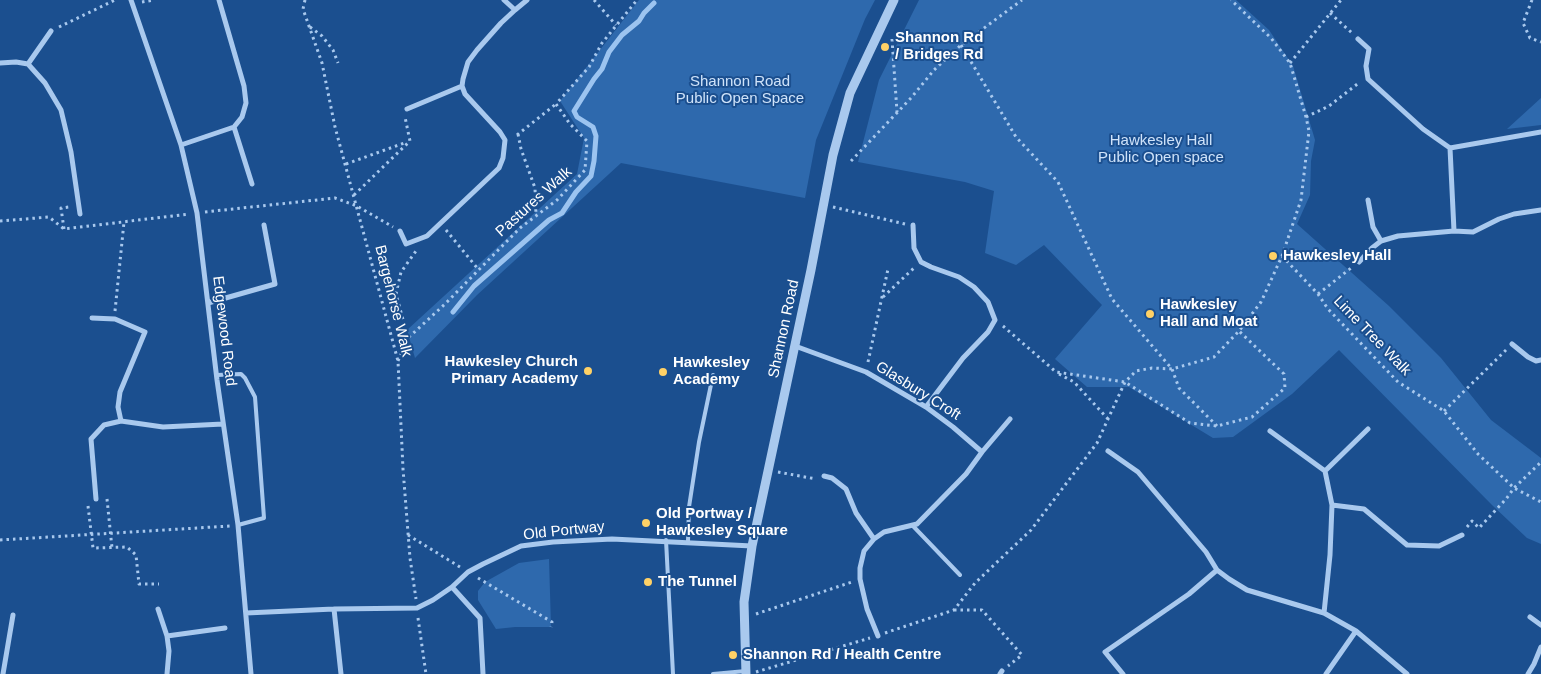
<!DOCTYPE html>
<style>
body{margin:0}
canvas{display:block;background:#1b4f8f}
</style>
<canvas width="1541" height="674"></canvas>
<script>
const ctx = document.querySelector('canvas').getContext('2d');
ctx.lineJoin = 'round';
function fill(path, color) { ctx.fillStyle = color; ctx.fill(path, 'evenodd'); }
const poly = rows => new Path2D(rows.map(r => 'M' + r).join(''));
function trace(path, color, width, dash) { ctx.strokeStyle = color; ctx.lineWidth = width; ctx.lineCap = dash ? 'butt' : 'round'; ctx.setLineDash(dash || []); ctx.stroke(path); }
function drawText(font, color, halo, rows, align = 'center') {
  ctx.font = font + ' Arial,sans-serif'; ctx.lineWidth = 4; ctx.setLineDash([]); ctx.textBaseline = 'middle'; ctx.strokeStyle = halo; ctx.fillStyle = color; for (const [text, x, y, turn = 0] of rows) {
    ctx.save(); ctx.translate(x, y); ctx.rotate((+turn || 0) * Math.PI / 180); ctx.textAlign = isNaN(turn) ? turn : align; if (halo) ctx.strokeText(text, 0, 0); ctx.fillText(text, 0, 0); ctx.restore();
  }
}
fill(poly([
 [639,0,875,0,865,19,816,140,805,198,621,163,477,295,415,358,407,330,577,174,584,138,560,101],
 [919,0,1236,0,1269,30,1293,66,1315,140,1311,161,1310,195,1297,224,1389,306,1441,358,1491,420,1541,458,1541,544,1527,538,1492,505,1339,350,1292,394,1233,437,1213,438,1129,387,1087,387,1055,359,1102,305,1044,245,1016,265,985,253,994,191,965,182,858,162,879,80],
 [1541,98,1541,125,1507,129],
 [549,559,551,627,515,627,496,629,478,600,478,591,485,582,519,563]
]), '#2e69ad');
trace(poly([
 [453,312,474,286,549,220,562,213,576,192,591,176,594,161,596,136,593,127,577,117,574,111,594,79,602,69,609,52,622,35,639,21,644,13,654,3]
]), '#9cc4f0', 5);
trace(poly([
 [305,0,303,9,322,63,335,127,398,361,403,469,410,558,416,599],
 [594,0,616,25],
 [1532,0,1523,23,1530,38,1541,42],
 [142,2,154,0],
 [1330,13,1352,33],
 [59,27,115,0],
 [310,27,322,36,333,50,338,63],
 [892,39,897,112],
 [961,45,1016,137,1058,182,1112,299,1172,369,1179,388,1217,426],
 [1290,63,1341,0],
 [1306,117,1329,106,1360,82],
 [518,134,521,149,535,188,536,215],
 [517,135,556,104],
 [851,161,911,98,934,70,961,45,1022,0],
 [346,164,407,142],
 [354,195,410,141,405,117],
 [833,207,905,224],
 [205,212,335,198,357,206,393,227],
 [0,221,49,217,64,229,189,214],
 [64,229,61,208,69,207],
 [446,230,478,269],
 [1282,256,1318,294,1328,309,1398,382,1444,411,1478,454,1514,488,1541,502],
 [1318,294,1351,268],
 [883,297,915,267],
 [115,311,124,222],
 [1003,326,1056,372,1125,382,1190,423,1217,426,1252,417,1285,388,1284,374,1239,331],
 [408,338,396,294,401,272,416,251],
 [398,361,408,338,445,304,520,228,557,200,585,170,587,141,570,124,556,104,589,67,602,43,637,0],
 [868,362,888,269],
 [1059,374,1074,382,1108,419],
 [1444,411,1506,350],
 [778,472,816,479],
 [107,499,112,548],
 [88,506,93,548,127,547,136,555,139,584,159,584],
 [1467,527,1472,521,1479,528,1506,499,1514,488,1541,462],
 [408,535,460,567],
 [0,540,230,526],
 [478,578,552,622,551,627],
 [954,610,982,610,1022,655,1008,666],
 [756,614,852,582],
 [418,618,426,674],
 [885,633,954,610,975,583,1031,530,1097,443,1125,382,1136,371,1152,368,1172,369,1214,357,1239,331,1261,302,1282,256,1301,200,1309,131,1306,117,1290,63,1271,38,1231,0],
 [756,672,870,638]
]), '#a9c9ee', 3, [2.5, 4]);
trace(poly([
 [217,375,241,374,245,378,255,397,264,518,238,525],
 [913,526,960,575],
 [666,540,673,674],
 [688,541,689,507,699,442,713,375],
 [713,674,746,671]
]), '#a9c9ee', 4);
trace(poly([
 [131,0,181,145,197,213,217,380,238,525,251,674],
 [219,0,244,86,246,103,242,117,234,127],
 [515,10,527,0],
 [1358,39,1369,49,1366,66,1368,79,1423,129,1450,148,1541,132],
 [0,63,16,62,28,64,45,83,61,110,71,152,80,214],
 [28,64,51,31],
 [407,109,462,86,463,79,468,62,477,50,501,23,515,10,504,0],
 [181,145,234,127,252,184],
 [1368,200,1373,227,1381,241],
 [913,225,914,248,921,262,931,267,959,277,974,287,988,302,995,320,988,332,963,358,926,407],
 [400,231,406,244,427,236,499,168,503,158,505,140,500,132,465,94,462,86],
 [1454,231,1473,232,1499,219,1514,214,1541,210],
 [1359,262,1372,248,1381,241,1398,236,1454,231,1450,148],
 [208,303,275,284,264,225],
 [92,318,115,319,145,332,120,392,118,407,121,421],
 [1512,344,1528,357,1536,361,1541,360],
 [795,346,866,372,926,407,953,427,982,452,1010,419],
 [1270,431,1325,471],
 [1108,451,1138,472,1206,552,1217,570,1229,579,1247,590,1324,613,1356,631,1407,674],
 [824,476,832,478,846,489,856,513,874,539],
 [96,499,91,439,104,425,121,421,163,427,223,424],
 [1332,505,1364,509,1407,545,1439,546,1462,535],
 [452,587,480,618,483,674],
 [158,609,167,636,169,651,167,674],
 [334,609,341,674],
 [246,613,334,609,417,608,433,600,452,587,468,572,483,564,521,546,553,542,612,539,752,546],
 [1324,613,1330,555,1332,505,1325,471,1368,429],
 [1530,617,1541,625],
 [167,636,225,628],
 [878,636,867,609,860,579,860,568,864,551,874,539,884,532,917,524,966,474,982,452],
 [3,674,13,615],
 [1000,674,1002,671],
 [1123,674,1105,652,1189,594,1217,570],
 [1326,674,1356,631],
 [1528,674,1534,664,1541,647]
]), '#a9c9ee', 5);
trace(poly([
 [746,674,744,602,752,546,811,270,833,155,850,93,894,0]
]), '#a9c9ee', 9);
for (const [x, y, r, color] of [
 [885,47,5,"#ffd166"],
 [1273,256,5,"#ffd166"],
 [1150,314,5,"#ffd166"],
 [588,371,5,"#ffd166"],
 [663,372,5,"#ffd166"],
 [646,523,5,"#ffd166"],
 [648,582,5,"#ffd166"],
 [733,655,5,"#ffd166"]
]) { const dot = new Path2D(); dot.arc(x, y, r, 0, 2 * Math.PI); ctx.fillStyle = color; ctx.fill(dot); trace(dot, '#1b4f8f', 2); }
drawText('bold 15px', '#fff', '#1b4f8f', [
 ["Shannon Rd",895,38],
 ["/ Bridges Rd",895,55],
 ["Hawkesley Hall",1283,256],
 ["Hawkesley",1160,305],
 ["Hall and Moat",1160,322],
 ["Hawkesley Church",578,362,"right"],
 ["Primary Academy",578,379,"right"],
 ["Hawkesley",673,363],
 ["Academy",673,380],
 ["Old Portway /",656,514],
 ["Hawkesley Square",656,531],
 ["The Tunnel",658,582],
 ["Shannon Rd / Health Centre",743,655]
], 'left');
drawText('15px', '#cfe3fa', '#1b4f8f', [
 ["Shannon Road",740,82],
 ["Public Open Space",740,99],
 ["Hawkesley Hall",1161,141],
 ["Public Open space",1161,158]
]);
drawText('15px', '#fff', '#1b4f8f', [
 ["Pastures Walk",534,202,-42],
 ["Bargehorse Walk",393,301,76],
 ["Shannon Road",784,329,-78],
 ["Edgewood Road",224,331,83],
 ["Lime Tree Walk",1372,336,46],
 ["Glasbury Croft",918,391,32],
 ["Old Portway",564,531,-6]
]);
</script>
